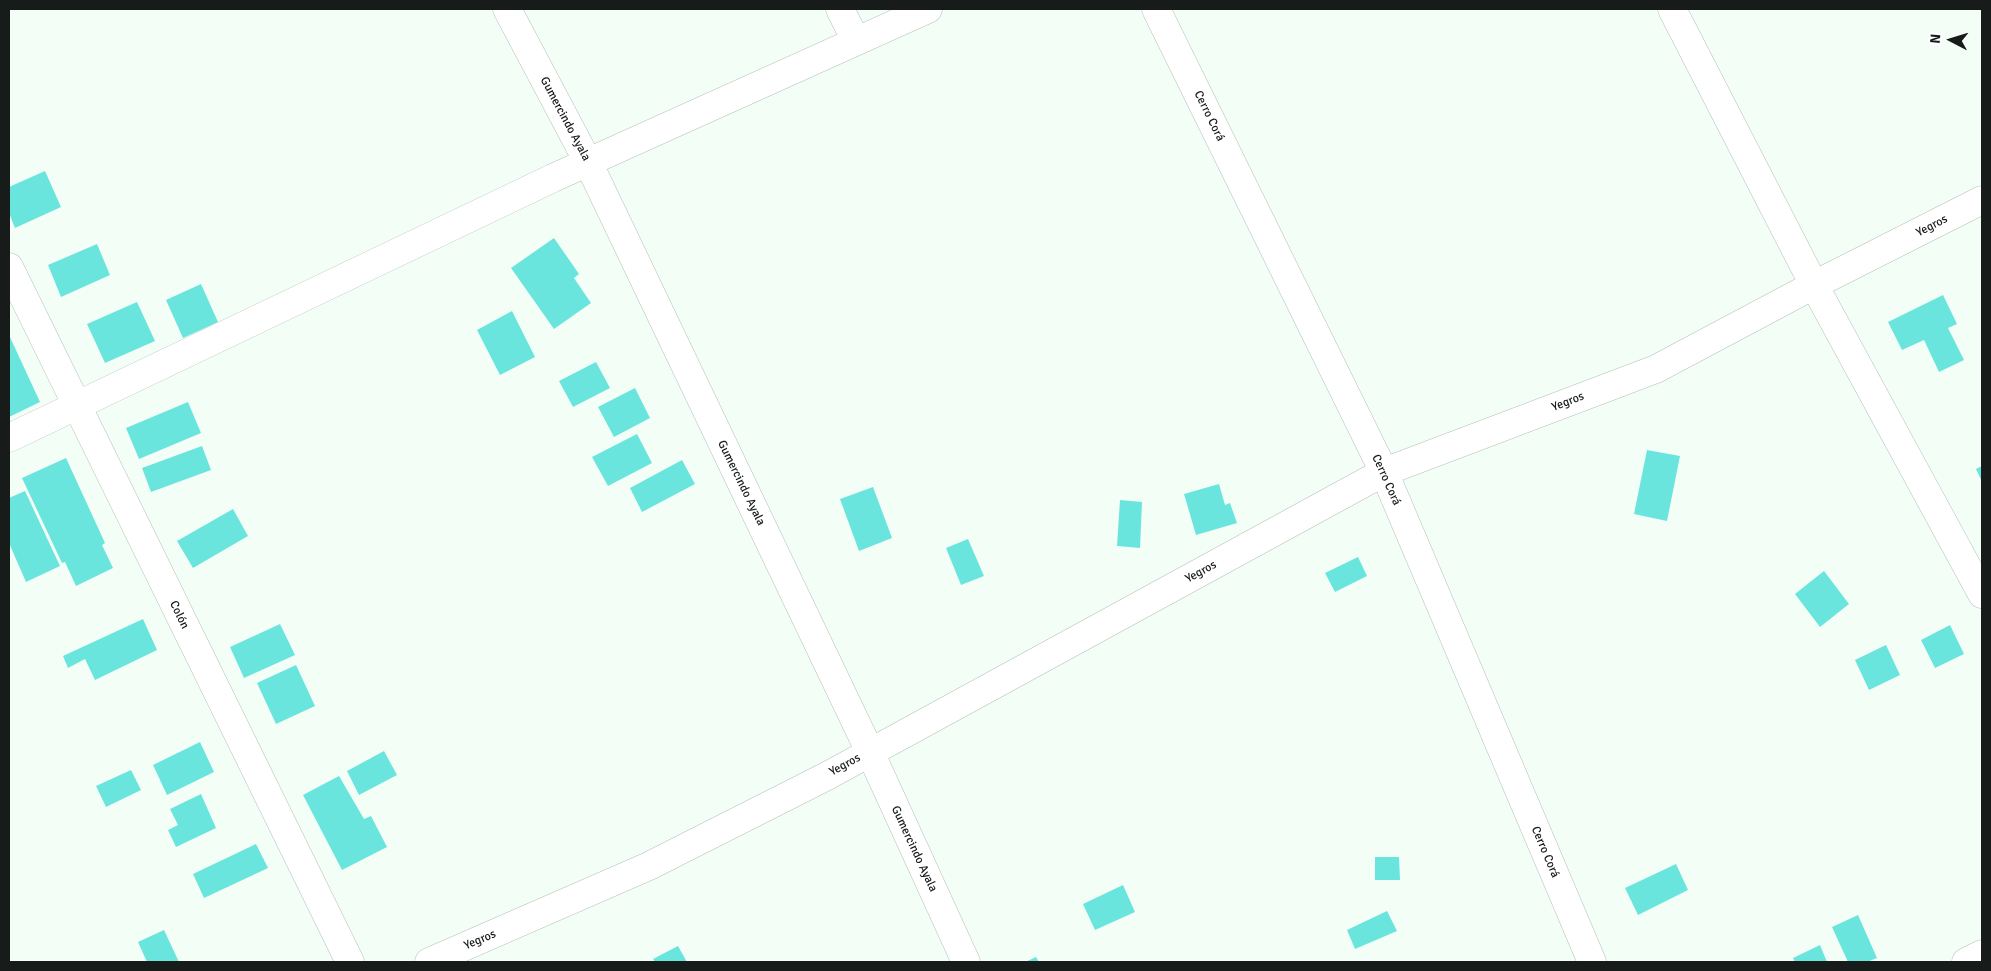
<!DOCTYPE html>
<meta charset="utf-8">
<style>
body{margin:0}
#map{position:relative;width:1991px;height:971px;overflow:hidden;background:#f3fef7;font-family:Signika,sans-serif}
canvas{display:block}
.frame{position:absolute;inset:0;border:10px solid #171b19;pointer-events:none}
.north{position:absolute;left:1926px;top:15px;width:50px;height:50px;-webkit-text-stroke:4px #fff;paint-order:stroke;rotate:275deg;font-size:14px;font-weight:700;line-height:20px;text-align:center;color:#171b19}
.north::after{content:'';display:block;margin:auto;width:18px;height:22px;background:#171b19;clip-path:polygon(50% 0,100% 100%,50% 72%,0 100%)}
</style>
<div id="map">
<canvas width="1991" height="971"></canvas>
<div class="frame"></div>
<div class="north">N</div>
</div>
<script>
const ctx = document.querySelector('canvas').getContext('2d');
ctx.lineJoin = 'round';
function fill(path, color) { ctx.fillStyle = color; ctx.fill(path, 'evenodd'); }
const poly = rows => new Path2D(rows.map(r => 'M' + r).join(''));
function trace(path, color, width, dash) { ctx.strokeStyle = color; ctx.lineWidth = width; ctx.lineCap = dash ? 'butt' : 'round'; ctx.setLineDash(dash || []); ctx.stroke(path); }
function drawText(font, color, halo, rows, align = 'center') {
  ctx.font = font + ' Signika,sans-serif'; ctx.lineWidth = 4; ctx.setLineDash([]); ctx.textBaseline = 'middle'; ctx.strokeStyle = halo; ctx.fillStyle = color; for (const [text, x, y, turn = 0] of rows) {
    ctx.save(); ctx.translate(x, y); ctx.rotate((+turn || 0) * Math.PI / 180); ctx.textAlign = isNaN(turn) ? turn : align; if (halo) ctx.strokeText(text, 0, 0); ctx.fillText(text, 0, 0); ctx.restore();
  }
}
fill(poly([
 [45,171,61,207,15,228,9,213,9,187],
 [554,238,579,274,574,278,591,303,554,329,511,268],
 [97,244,110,275,61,297,48,265],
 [201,284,218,322,183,338,166,300],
 [1943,295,1957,324,1948,328,1964,360,1939,372,1924,340,1902,350,1888,322],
 [137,302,155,341,105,363,87,324],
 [512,311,535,357,500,375,477,330],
 [9,335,40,402,9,417],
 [596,362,610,388,573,407,559,381],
 [635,388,650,418,614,437,598,407],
 [188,402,201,433,139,459,126,428],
 [637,434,652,463,608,486,592,457],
 [202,446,211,470,151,492,142,468],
 [1647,450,1680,456,1667,521,1634,514],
 [66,458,105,543,102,545,113,568,76,586,65,562,62,563,22,478],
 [682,460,695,484,642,512,630,488],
 [1982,466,1982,482,1976,469],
 [1219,484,1225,505,1230,503,1237,523,1196,535,1184,494],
 [873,487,892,538,859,551,840,499],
 [25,491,60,566,26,582,9,543,9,498],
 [1120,500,1142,502,1140,548,1117,546],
 [233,509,248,536,193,568,177,541],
 [968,539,984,576,961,585,946,548],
 [1358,557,1367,576,1335,592,1325,573],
 [1824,571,1849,604,1820,627,1795,594],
 [143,619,157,650,95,680,85,659,68,668,63,656],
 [280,624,295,655,244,678,230,647],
 [1950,625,1964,654,1935,668,1921,640],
 [1886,645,1900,675,1869,690,1855,660],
 [296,665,315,706,276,724,257,683],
 [200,742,214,772,167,795,153,765],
 [384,751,397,775,359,795,347,771],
 [131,770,141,790,106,807,96,786],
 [339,776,364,819,371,816,387,847,342,870,303,795],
 [201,794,216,828,176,847,168,830,178,825,170,809],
 [256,844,268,868,204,898,193,874],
 [1375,857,1399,857,1400,880,1375,880],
 [1676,864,1688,890,1638,915,1625,888],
 [1123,885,1135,912,1095,930,1083,904],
 [1387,911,1397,931,1355,949,1347,930],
 [1858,915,1877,958,1867,962,1848,962,1832,927],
 [164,930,179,962,147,962,138,942],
 [1820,945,1827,962,1795,962,1793,958],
 [678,946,687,962,655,962,653,959],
 [1036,957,1039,962,1025,962]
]), '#6ae5dd');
const street = poly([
 [507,9,588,162,870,752,966,962],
 [840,9,856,41],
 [1156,9,1384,472,1592,962],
 [1672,9,1814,285,1982,594],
 [9,267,350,962],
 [9,438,553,178,928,9],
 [429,962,649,866,827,776,1384,472,1656,369,1814,285,1982,200],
 [1966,962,1982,954]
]);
trace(street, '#b5c0b9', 29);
trace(street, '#fff', 28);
drawText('12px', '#171b19', '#fff', [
 ["Cerro Corá",1209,116,64],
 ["Gumercindo Ayala",565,119,62],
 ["Yegros",1932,226,-27],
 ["Yegros",1568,402,-21],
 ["Cerro Corá",1386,480,66],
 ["Gumercindo Ayala",741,483,64],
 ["Yegros",1201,572,-29],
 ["Colón",179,615,64],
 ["Yegros",845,765,-29],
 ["Gumercindo Ayala",914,849,65],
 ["Cerro Corá",1545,852,67],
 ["Yegros",480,940,-23]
]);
</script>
